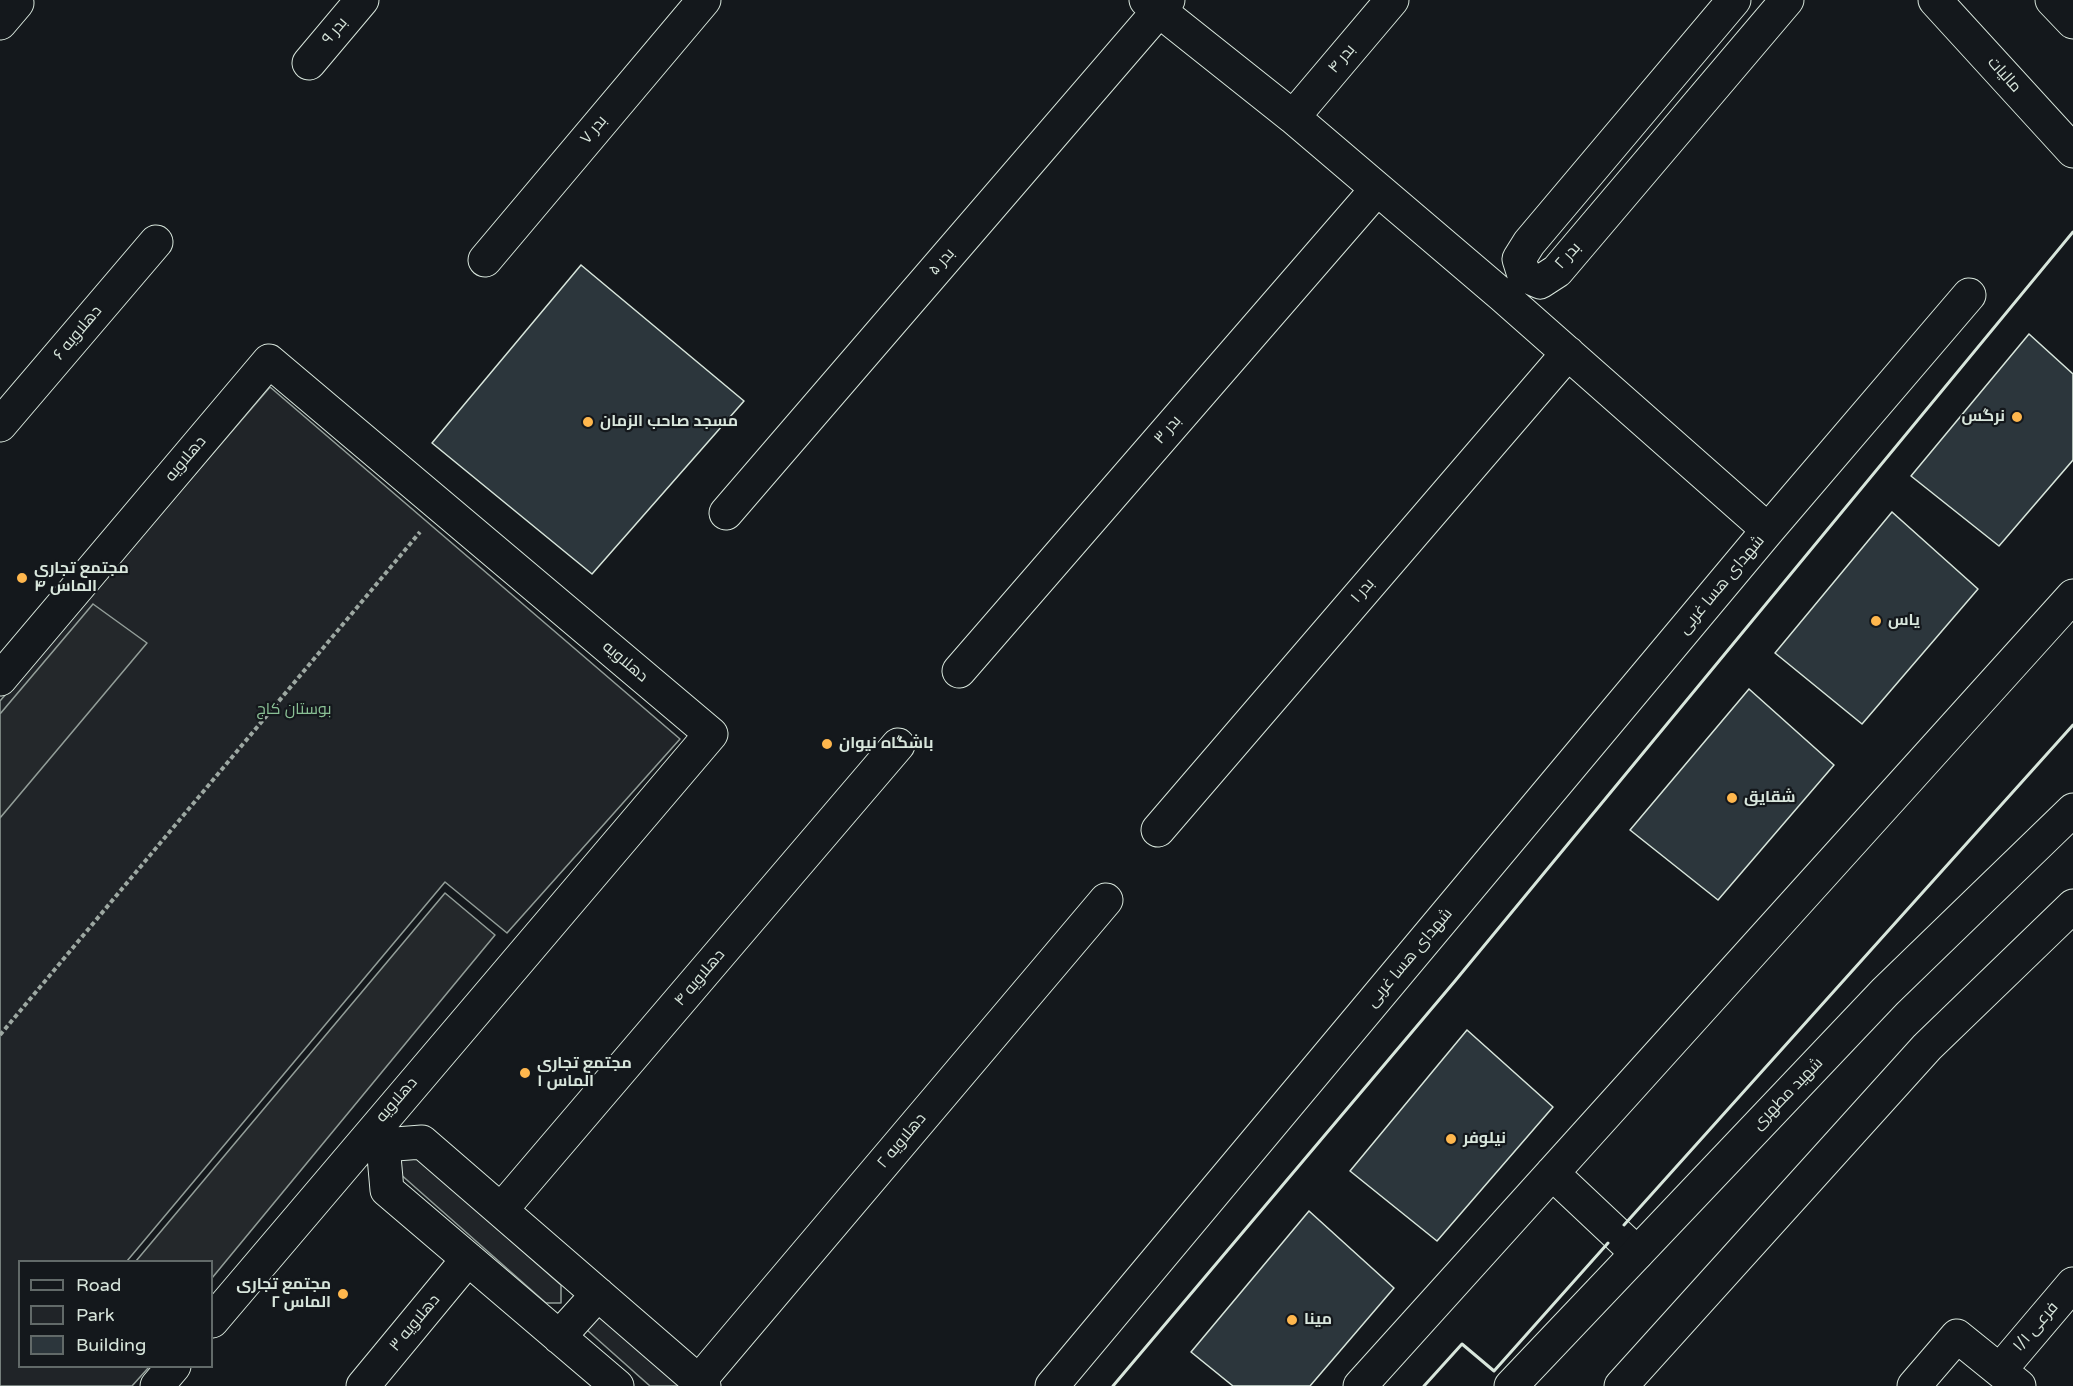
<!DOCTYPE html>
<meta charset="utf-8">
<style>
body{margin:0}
#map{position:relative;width:2073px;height:1386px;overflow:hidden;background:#14181c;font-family:"Varela Round",sans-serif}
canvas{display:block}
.legend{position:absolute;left:18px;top:1260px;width:195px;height:108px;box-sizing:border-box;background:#14181c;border:2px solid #626a69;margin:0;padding:8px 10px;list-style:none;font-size:18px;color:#d8e6dc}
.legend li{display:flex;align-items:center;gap:12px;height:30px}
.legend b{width:30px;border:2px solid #626a69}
</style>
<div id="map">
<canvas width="2073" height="1386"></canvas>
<ul class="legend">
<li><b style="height:8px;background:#14181c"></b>Road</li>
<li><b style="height:16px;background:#202428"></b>Park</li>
<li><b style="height:16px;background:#2c363c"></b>Building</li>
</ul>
</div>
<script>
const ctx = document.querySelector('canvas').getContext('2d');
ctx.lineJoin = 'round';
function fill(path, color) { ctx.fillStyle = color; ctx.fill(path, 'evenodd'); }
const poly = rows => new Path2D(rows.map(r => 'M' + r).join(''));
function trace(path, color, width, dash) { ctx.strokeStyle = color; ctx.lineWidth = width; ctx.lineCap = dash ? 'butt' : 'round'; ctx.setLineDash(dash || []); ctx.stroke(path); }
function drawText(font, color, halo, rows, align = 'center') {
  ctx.font = font + ' "Varela Round",Cairo,sans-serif'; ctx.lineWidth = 4.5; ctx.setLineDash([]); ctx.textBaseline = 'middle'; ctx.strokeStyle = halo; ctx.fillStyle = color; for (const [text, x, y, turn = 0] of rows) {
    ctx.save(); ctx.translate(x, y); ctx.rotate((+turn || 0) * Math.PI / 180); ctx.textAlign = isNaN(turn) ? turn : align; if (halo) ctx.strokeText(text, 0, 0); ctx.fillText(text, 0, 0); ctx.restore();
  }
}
const green = poly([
 [270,387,680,739,507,933,445,882,127,1261,20,1262,20,1366,149,1367,132,1386,0,1386,0,701,270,387],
 [409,1151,561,1285,561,1303,546,1303,390,1165,409,1151],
 [589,1317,605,1317,684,1386,650,1386,587,1330,589,1317]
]);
fill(green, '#202428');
trace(green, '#939e99', 1.5);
const parking = poly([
 [93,604,147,643,0,818,0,714,93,604],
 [445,893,495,935,212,1278,212,1262,136,1261,445,893]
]);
fill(parking, '#24282b');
trace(parking, '#939e99', 1.5);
const building = poly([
 [581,265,744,401,592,574,432,443,581,265],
 [2029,334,2073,374,2073,460,1999,546,1911,476,2029,334],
 [1892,512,1978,589,1862,724,1775,653,1892,512],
 [1749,689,1834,765,1718,900,1630,830,1749,689],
 [1467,1030,1553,1107,1437,1241,1350,1171,1467,1030],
 [1309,1211,1394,1288,1310,1386,1233,1386,1191,1352,1309,1211]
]);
fill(building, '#2c363c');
trace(building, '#d8e6dc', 1.5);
const minor = poly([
 [1146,0,1293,117,1503,296,1768,530],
 [0,23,17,3],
 [309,63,362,0],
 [1293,117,1392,0],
 [485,260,704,0],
 [1524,275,1540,282,1557,271,1787,0],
 [1524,275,1519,259,1529,243,1734,0],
 [0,425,156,242],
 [726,513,1168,0],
 [959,671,1377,189],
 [0,679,269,361,711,734,212,1321],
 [1158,830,1568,353],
 [383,1145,422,1142,704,1386],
 [383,1145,387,1190,617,1386],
 [1552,1173,1637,1253],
 [501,1210,898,745],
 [559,1337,598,1294],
 [2000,1370,2073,1284],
 [699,1381,1106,900],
 [157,1386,174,1366],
 [363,1386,468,1259],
 [1052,1386,1768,530,1969,295],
 [1360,1386,2073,596],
 [1914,1386,1957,1336,2019,1386]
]);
const major = poly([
 [1935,0,2073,151],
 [2052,0,2073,22],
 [1511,1386,1885,992,2073,810],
 [1621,1386,1927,1047,2073,906]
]);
trace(minor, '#d8e6dc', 35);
trace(major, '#d8e6dc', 35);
trace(poly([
 [0,1035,420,532]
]), '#9da8a2', 4, [4.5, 3]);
trace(minor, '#14181c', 33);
trace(major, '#14181c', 33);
trace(poly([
 [1624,1225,2073,725],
 [1113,1386,1455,981,2073,232],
 [1424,1386,1462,1344,1494,1371,1608,1243]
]), '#d8e6dc', 3);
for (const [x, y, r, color] of [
 [2017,417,6,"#ffb74d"],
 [588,422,6,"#ffb74d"],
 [22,578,6,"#ffb74d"],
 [1876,621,6,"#ffb74d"],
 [827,744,6,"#ffb74d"],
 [1732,798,6,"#ffb74d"],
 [525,1073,6,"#ffb74d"],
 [1451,1139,6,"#ffb74d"],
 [343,1294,6,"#ffb74d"],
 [1292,1320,6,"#ffb74d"]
]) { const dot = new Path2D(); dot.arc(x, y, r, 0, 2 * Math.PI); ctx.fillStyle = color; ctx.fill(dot); trace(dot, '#14181c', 2); }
drawText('16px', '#d8e6dc', '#14181c', [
 ["بدر ۹",335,31,-50],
 ["بدر ۴",1342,59,-50],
 ["مالیات",2004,75,48],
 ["بدر ۷",594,130,-50],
 ["بدر ۲",1568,256,-48],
 ["بدر ۵",942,262,-49],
 ["دهلاویه ۶",78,333,-50],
 ["بدر ۳",1168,430,-49],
 ["دهلاویه",186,459,-50],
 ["شهدای هسا غربی",1722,585,-50],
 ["بدر ۱",1363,591,-49],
 ["دهلاویه",625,662,40],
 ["شهدای هسا غربی",1410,958,-50],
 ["دهلاویه ۴",700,978,-50],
 ["شهید مطهری",1788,1094,-46],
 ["دهلاویه",397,1100,-49],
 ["دهلاویه ۲",902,1141,-50],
 ["دهلاویه ۳",415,1323,-50],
 ["فرعی ۱/۱",2036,1327,-49]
]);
drawText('bold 16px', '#d8e6dc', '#14181c', [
 ["نرگس",2005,417,"right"],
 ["مسجد صاحب الزمان",600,422],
 ["مجتمع تجاری",34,569],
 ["الماس ۴",34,587],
 ["یاس",1888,621],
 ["باشگاه نیوان",839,744],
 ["شقایق",1744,798],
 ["مجتمع تجاری",537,1064],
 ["الماس ۱",537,1082],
 ["نیلوفر",1463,1139],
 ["مجتمع تجاری",331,1285,"right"],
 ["الماس ۲",331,1303,"right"],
 ["مینا",1304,1320]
], 'left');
drawText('16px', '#8ac095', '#14181c', [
 ["بوستان کاج",294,710]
]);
</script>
